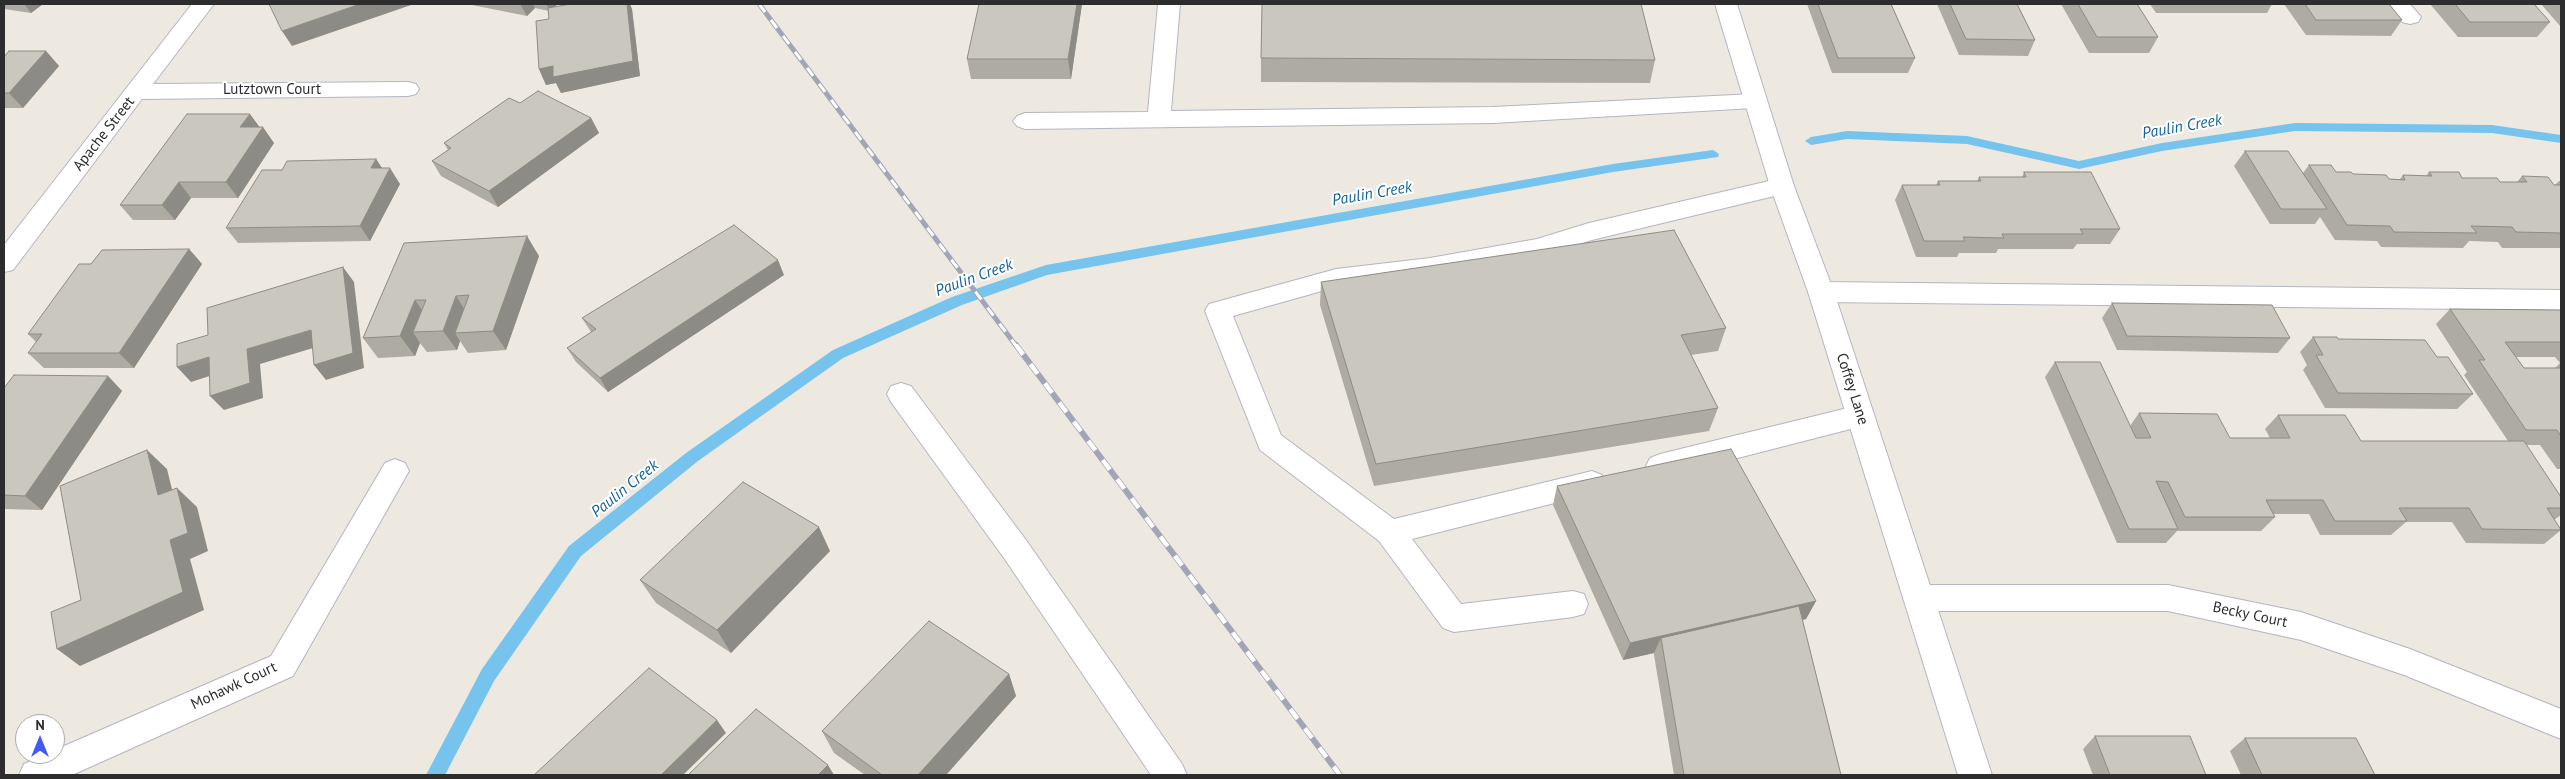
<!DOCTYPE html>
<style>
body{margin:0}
#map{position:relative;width:2565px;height:779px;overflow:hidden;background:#eee9e0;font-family:"PT Sans",sans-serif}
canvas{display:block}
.frame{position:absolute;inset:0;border:5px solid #2d2d2d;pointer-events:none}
.north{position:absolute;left:15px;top:714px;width:50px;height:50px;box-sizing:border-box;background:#fff;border:1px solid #ababab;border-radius:50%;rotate:0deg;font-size:14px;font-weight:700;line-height:20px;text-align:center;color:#2d2d2d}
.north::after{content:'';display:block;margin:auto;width:18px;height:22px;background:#4558f6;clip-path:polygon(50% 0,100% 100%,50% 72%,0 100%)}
</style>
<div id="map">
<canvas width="2565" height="779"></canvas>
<div class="frame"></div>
<div class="north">N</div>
</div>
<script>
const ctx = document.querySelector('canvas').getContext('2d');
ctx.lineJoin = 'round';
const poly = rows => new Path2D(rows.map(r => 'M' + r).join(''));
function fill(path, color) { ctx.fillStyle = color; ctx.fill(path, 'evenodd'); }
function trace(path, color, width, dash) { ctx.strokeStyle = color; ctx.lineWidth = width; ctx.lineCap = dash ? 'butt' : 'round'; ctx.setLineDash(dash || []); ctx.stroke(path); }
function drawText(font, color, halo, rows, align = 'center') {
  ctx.font = font + ' "PT Sans",sans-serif'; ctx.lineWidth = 4; ctx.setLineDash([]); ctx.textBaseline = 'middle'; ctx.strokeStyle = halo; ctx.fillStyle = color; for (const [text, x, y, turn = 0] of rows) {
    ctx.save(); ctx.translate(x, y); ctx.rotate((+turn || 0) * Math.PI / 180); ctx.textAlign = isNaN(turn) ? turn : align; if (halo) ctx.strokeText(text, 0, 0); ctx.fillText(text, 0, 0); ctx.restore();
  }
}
fill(poly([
 [2295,123,2492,125,2561,135,2561,143,2492,133,2295,131,2162,151,2079,169,1967,144,1847,139,1811,145,1805,141,1811,137,1847,131,1967,136,2079,161,2162,143,2295,123],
 [1713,150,1719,154,1718,157,1613,172,1047,275,962,305,843,358,698,461,581,556,494,681,445,775,426,775,482,669,569,546,686,453,833,350,952,297,1046,265,1613,164,1713,150]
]), '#76c4ed');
const lane = poly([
 [1158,4,1180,4,1171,111,1493,107,1754,94,1762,96,1765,101,1762,106,1754,108,1493,123,1025,129,1017,126,1013,121,1017,116,1025,113,1148,112,1158,4],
 [2388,4,2410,4,2421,17,2418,22,2410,24,2402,22,2388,4],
 [1782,178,1791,180,1794,186,1791,192,1592,240,1538,257,1430,276,1336,287,1233,316,1281,435,1394,519,1592,471,1602,475,1606,483,1602,491,1412,539,1461,604,1573,591,1584,594,1588,604,1584,614,1573,617,1454,632,1443,628,1379,541,1260,450,1205,311,1209,304,1336,269,1430,258,1537,239,1589,223,1782,178],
 [1821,282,2561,290,2561,310,1821,302,1812,299,1808,292,1812,285,1821,282],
 [901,383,911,386,1026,540,1182,764,1187,775,1151,775,1004,558,891,402,887,394,891,386,901,383],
 [1860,405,1870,408,1874,416,1870,424,1660,478,1650,474,1646,466,1650,458,1660,454,1860,405]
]);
const street = poly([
 [192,4,214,4,153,84,408,82,416,84,419,89,416,94,408,96,142,99,13,270,4,272,4,245,192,4],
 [395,459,405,463,409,471,293,676,72,775,19,775,24,764,46,754,55,754,55,750,271,656,385,463,395,459],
 [1921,585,2168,585,2301,612,2410,649,2561,709,2561,739,2404,675,2301,640,2168,611,1921,611,1910,607,1906,598,1910,589,1921,585]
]);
const secondary = poly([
 [1715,4,1737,4,1794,186,1834,292,1992,775,1958,775,1808,292,1770,186,1715,4]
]);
trace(lane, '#b3b5c0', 2);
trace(street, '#b3b5c0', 2);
trace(secondary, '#b3b5c0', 2);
fill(lane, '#fff');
fill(street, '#fff');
fill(secondary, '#fff');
const railFar1 = poly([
 [759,4,1017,347]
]);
const rail = poly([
 [1016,345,1340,775]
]);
trace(railFar1, '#a2a4b7', 5);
trace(rail, '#a2a4b7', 6);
trace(railFar1, '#fff', 3, [10]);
trace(rail, '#fff', 4.5, [12]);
fill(poly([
 [4,4,43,4,31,13,4,9],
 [467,4,558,4,554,7,632,9,640,76,561,93,556,83,546,85,539,69,549,19,549,11,535,8,527,16],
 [1082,4,1071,79,971,79,967,59],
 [1807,4,1891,4,1915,58,1908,73,1832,73],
 [1937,4,2017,4,2035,40,2028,56,1959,55],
 [2061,4,2137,4,2158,37,2149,53,2089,53],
 [2150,4,2272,4,2267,13,2156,13],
 [2284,4,2389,4,2402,20,2391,36,2306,35],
 [2430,4,2534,4,2550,22,2537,37,2458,37],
 [2541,4,2561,4,2561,27],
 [46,51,59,66,23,108,4,108,4,57],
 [1261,58,1655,60,1650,83,1261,82],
 [520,103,591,118,599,133,498,207,441,176,432,161,448,150,444,143],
 [259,127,274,143,238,198,191,198,175,220,133,220,120,205],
 [2245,151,2303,173,2309,165,2336,172,2389,179,2400,179,2403,175,2426,176,2429,172,2462,178,2500,182,2517,182,2522,176,2554,185,2555,185,2559,181,2561,181,2561,248,2502,248,2498,242,2469,241,2463,248,2381,247,2377,241,2335,240,2320,217,2315,224,2270,224,2234,166],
 [376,159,382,168,400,184,370,241,238,243,226,228,282,170],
 [2024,172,2120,229,2110,244,2077,244,2073,249,1998,249,1996,253,1959,253,1957,257,1916,257,1895,200,1902,185,1936,185,1938,181,1977,181,1979,177,2022,177],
 [404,243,539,256,506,350,468,353,460,341,457,350,427,352,420,343,415,356,378,358,363,338],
 [189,249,202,264,134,368,44,368,28,353,36,342,28,334,91,264],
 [784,275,608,392,576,362,567,348,591,332,582,318],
 [1321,282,1726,328,1718,351,1691,355,1718,408,1709,431,1374,486,1320,305],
 [2112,303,2290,338,2278,353,2117,350,2102,318],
 [2450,309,2561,310,2561,469,2557,469,2540,445,2526,445,2561,497,2561,515,2554,520,2561,530,2544,544,2466,543,2452,522,2406,522,2391,535,2320,535,2309,514,2273,514,2275,517,2261,531,2177,531,2166,543,2117,543,2045,377,2055,362,2130,426,2139,413,2230,438,2270,438,2265,429,2278,415,2361,441,2508,441,2464,375,2467,372,2436,324],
 [2516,357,2555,357,2560,363,2555,368,2524,368],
 [2313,337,2338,339,2437,357,2473,394,2457,409,2325,408,2303,370,2307,365,2300,352],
 [108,376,122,391,42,510,4,509,4,388],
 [1557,486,1816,601,1806,619,1802,620,1841,775,1674,775,1654,655,1654,653,1623,660,1553,505],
 [830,551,731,653,656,603,640,580],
 [1009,674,1016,696,946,775,865,775,834,753,822,731],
 [2095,736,2206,775,2093,775,2083,749],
 [2245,738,2375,775,2241,775,2230,751]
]), '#aeaba3');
fill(poly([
 [24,4,43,4,31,13],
 [360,4,414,4,292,46,282,31],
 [520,4,533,4,535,8,527,16],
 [546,4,558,4,550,11],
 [627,4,630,4,632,9,640,76,561,93,556,83,546,85,539,69,553,66],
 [1077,4,1082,4,1071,79,1068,59],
 [46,51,59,66,23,108,9,93],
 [250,114,261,129,240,127],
 [591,118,599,133,498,207,489,191],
 [263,127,274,143,238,198,226,182],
 [376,159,386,174,371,168],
 [390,168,400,184,370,241,360,226],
 [179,182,191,198,175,220,162,205],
 [527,236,539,256,506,350,493,331],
 [189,249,202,264,134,368,119,353],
 [778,260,784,275,608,392,600,378],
 [343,267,354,282,364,368,326,380,314,365],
 [456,296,469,316,455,333,460,341,457,350,443,331],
 [415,300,429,320,413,332,420,343,415,356,400,336],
 [311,330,323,345,260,364,263,398,224,410,210,396,247,349],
 [209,357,222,372,191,382,177,367],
 [108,376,122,391,42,510,25,496],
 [147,450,167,469,178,514,158,495],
 [177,488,197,507,208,551,190,559,204,610,80,666,57,649],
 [819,527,830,551,731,653,717,630],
 [1816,601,1806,619,1663,651,1661,638,1654,653,1623,660,1630,643],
 [1009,674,1016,696,946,775,918,775],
 [717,720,726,733,683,775,661,775],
 [828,765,834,775,818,775]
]), '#8d8b85');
const building = poly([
 [269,4,360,4,282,31,269,4],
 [571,4,627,4,633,61,553,77,553,66,539,69,536,21,549,19,548,8,571,4],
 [979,4,1077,4,1068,59,967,59,979,4],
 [1262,4,1641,4,1655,60,1261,58,1262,4],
 [1818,4,1891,4,1915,58,1838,58,1818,4],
 [1950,4,2017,4,2035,40,1966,39,1950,4],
 [2078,4,2137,4,2158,37,2097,37,2078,4],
 [2305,4,2389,4,2402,20,2316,20,2305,4],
 [2455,4,2534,4,2550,22,2470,22,2455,4],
 [9,51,46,51,9,93,4,93,4,57,9,51],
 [538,91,591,118,489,191,432,161,451,148,444,143,509,98,520,103,538,91],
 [187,114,250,114,240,127,263,127,226,182,179,182,162,205,120,205,187,114],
 [2245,151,2288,151,2327,209,2281,209,2245,151],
 [376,159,371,168,390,168,360,226,226,228,262,170,282,170,287,161,376,159],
 [2309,165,2331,165,2336,172,2351,172,2353,174,2386,175,2389,179,2405,180,2403,175,2432,176,2429,172,2459,172,2462,178,2497,178,2500,182,2527,182,2522,176,2548,177,2554,185,2561,185,2561,233,2516,232,2512,227,2471,226,2477,233,2394,232,2390,226,2347,225,2309,165],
 [2024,172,2091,172,2120,229,2080,229,2083,234,2002,234,2004,238,1963,237,1965,241,1924,241,1902,185,1940,185,1938,181,1981,181,1979,177,2026,177,2024,172],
 [734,225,778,260,600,378,567,348,596,329,582,318,734,225],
 [1674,230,1726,328,1681,335,1718,408,1376,464,1321,282,1674,230],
 [527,236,493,331,455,333,469,295,456,296,443,331,413,332,426,300,415,300,400,336,363,338,404,243,527,236],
 [189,249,119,353,28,353,42,334,28,334,79,264,91,264,102,250,189,249],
 [343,267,353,353,314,365,311,330,247,349,250,383,210,396,209,357,177,367,177,344,208,335,207,308,343,267],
 [2112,303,2272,305,2290,338,2127,336,2112,303],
 [2450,309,2561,310,2561,342,2505,342,2524,368,2561,368,2561,436,2557,430,2526,430,2479,360,2485,360,2450,309],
 [2313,337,2337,337,2338,339,2425,340,2437,357,2448,357,2473,394,2338,393,2316,355,2323,355,2313,337],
 [2055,362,2100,362,2136,438,2151,438,2139,413,2217,414,2230,438,2290,438,2278,415,2345,415,2361,441,2524,441,2561,497,2561,508,2547,508,2561,530,2482,529,2469,508,2399,508,2407,521,2335,521,2323,500,2266,500,2275,517,2185,517,2168,482,2156,481,2178,529,2129,529,2055,362],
 [14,375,108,376,25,496,4,495,4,388,14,375],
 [1731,449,1816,601,1630,643,1557,486,1731,449],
 [147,450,158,495,177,488,188,533,170,540,183,592,57,649,51,612,81,600,60,486,147,450],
 [743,482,819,527,717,630,640,580,743,482],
 [1799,606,1841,775,1684,775,1661,638,1799,606],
 [929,621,1009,674,918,775,882,775,822,731,929,621],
 [649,668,717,720,661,775,534,775,649,668],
 [756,709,828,765,818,775,688,775,756,709],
 [2095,736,2190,736,2206,775,2110,775,2095,736],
 [2245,738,2356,738,2375,775,2262,775,2245,738]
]);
fill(building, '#cac7be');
trace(building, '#8d8b85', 1);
drawText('15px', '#2d2d2d', '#fff', [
 ["Lutztown Court",272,90],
 ["Apache Street",104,134,-52],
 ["Coffey Lane",1852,389,72],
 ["Becky Court",2250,615,12],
 ["Mohawk Court",234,686,-25]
]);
drawText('italic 16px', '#11629d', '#fff', [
 ["Paulin Creek",2182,127,-10],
 ["Paulin Creek",1372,194,-10],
 ["Paulin Creek",974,278,-20],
 ["Paulin Creek",625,489,-39]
]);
</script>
